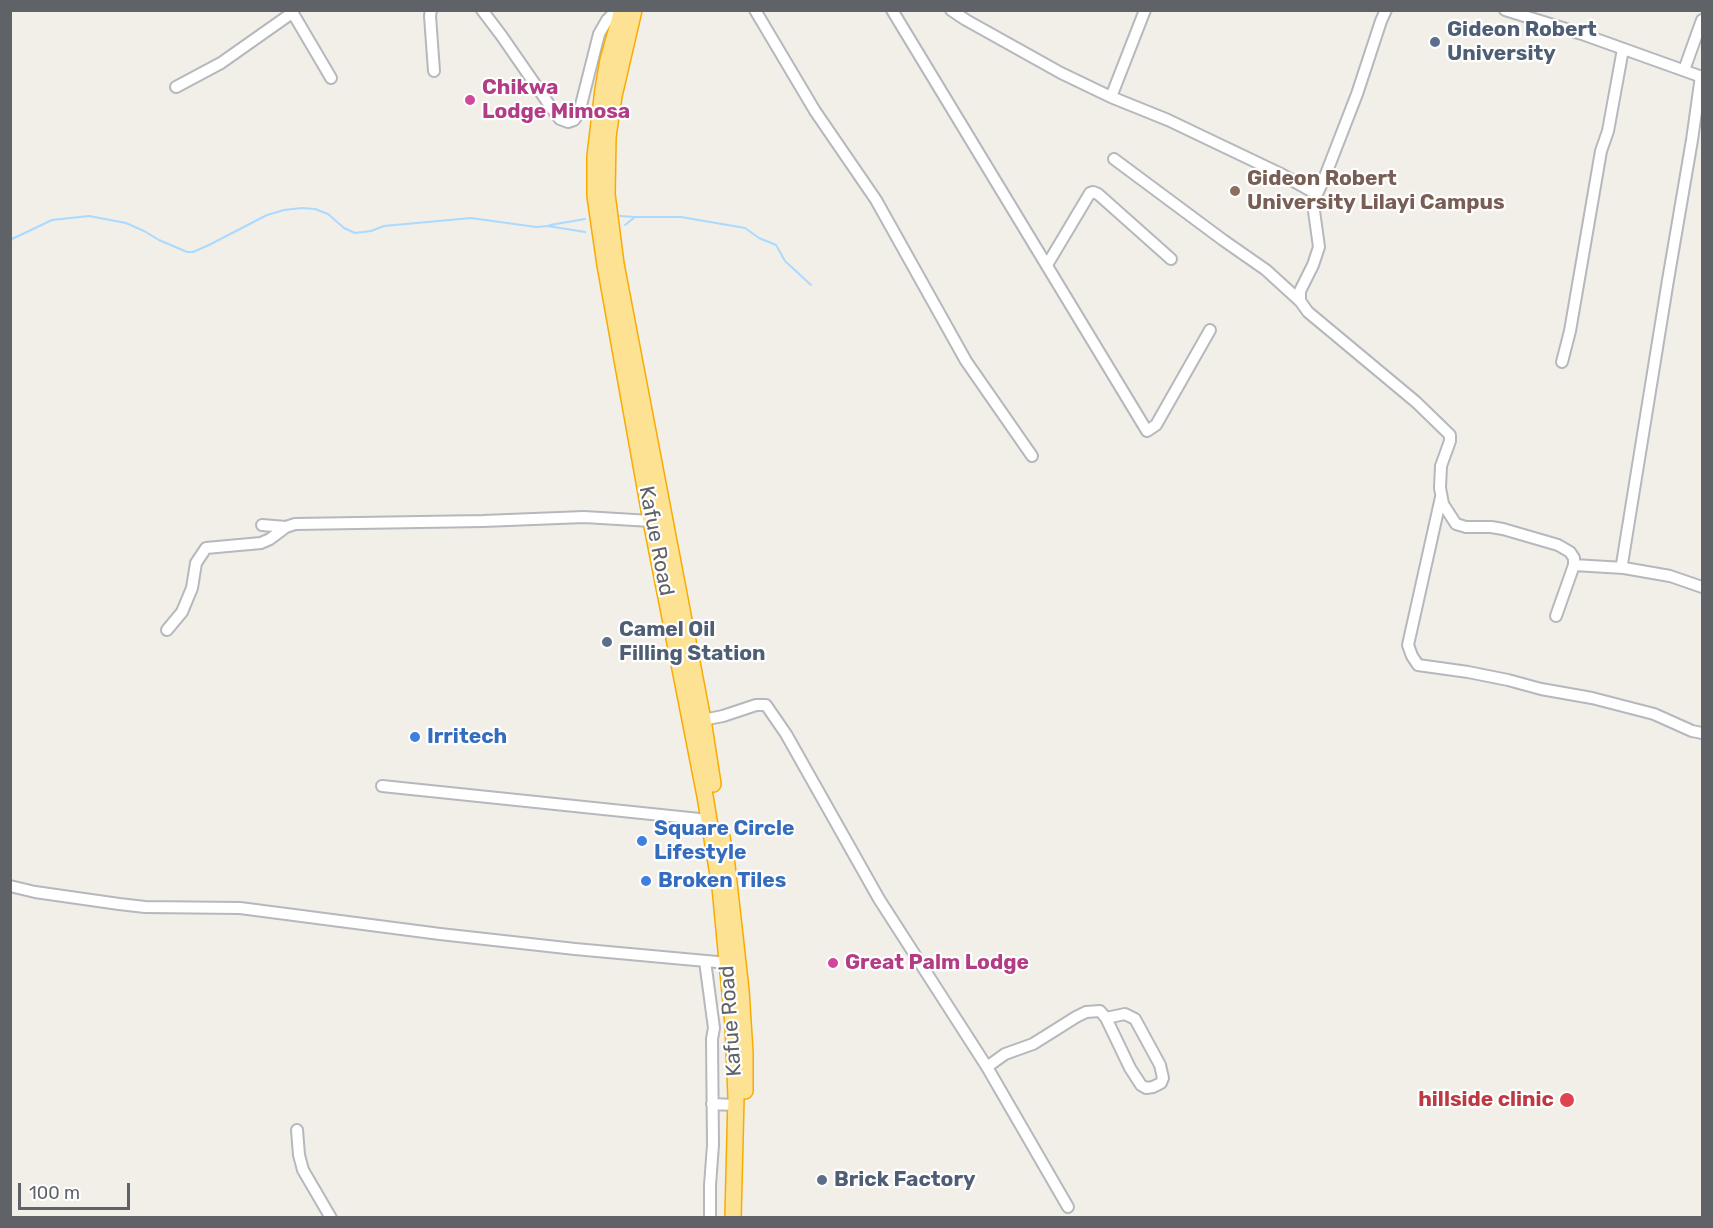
<!DOCTYPE html>
<style>
body{margin:0}
#map{position:relative;width:1713px;height:1228px;overflow:hidden;background:#f1efe8;font-family:Rubik,sans-serif}
canvas{display:block}
.frame{position:absolute;inset:0;border:12px solid #5f6368;pointer-events:none}
.scale{position:absolute;left:18px;top:1183px;width:112px;height:27px;box-sizing:border-box;border:3px solid #5f6368;border-top:0;padding-left:8px;font-size:18px;line-height:21px;white-space:nowrap;color:#5f6368;-webkit-text-stroke:4px #fff;paint-order:stroke}
</style>
<div id="map">
<canvas width="1713" height="1228"></canvas>
<div class="frame"></div>
<div class="scale">100 m</div>
</div>
<script>
const ctx = document.querySelector('canvas').getContext('2d');
ctx.lineJoin = 'round';
const poly = rows => new Path2D(rows.map(r => 'M' + r).join(''));
function trace(path, color, width, dash) { ctx.strokeStyle = color; ctx.lineWidth = width; ctx.lineCap = dash ? 'butt' : 'round'; ctx.setLineDash(dash || []); ctx.stroke(path); }
function drawText(font, color, halo, rows, align = 'center') {
  ctx.font = font + ' Rubik,sans-serif'; ctx.lineWidth = 4.5; ctx.setLineDash([]); ctx.textBaseline = 'middle'; ctx.strokeStyle = halo; ctx.fillStyle = color; for (const [text, x, y, turn = 0] of rows) {
    ctx.save(); ctx.translate(x, y); ctx.rotate((+turn || 0) * Math.PI / 180); ctx.textAlign = isNaN(turn) ? turn : align; if (halo) ctx.strokeText(text, 0, 0); ctx.fillText(text, 0, 0); ctx.restore();
  }
}
trace(poly([
 [620,216,635,217],
 [550,225,585,219],
 [625,225,635,217,681,217,745,228,759,238,776,245,785,261,811,285],
 [10,240,52,220,89,216,126,223,144,231,159,240,187,252,193,252,209,245,267,215,284,210,302,208,315,209,328,214,344,228,355,233,371,231,384,226,471,218,536,227,548,226,585,232]
]), '#aadaff', 2);
const minor = poly([
 [291,10,331,78],
 [431,10,430,16,434,71],
 [482,10,501,35,555,113,560,119,568,122,574,120,579,113,599,34,607,20,617,10],
 [755,10,815,111,876,200,966,361,1032,456],
 [892,10,1147,431,1156,425,1210,330],
 [951,10,966,20,1061,73,1111,97,1168,120,1279,173,1317,194],
 [1386,10,1381,21,1357,94,1324,179,1317,194,1314,211,1319,247,1313,265,1300,291,1300,301,1308,312,1416,402,1450,435,1450,441,1441,466,1440,488,1443,504,1456,524,1466,527,1491,527,1503,529,1558,545,1570,552,1574,558,1574,565,1556,616],
 [1505,10,1582,34,1702,77],
 [1684,70,1702,20],
 [1701,76,1692,140,1668,280,1622,564,1624,568,1670,576,1702,587],
 [176,87,221,63,292,13],
 [1111,97,1145,10],
 [1114,159,1223,240,1266,270,1300,301],
 [1047,265,1090,193,1093,192,1098,194,1171,259],
 [1562,362,1570,331,1601,151,1608,131,1623,49],
 [1441,497,1408,645,1412,656,1418,665,1468,672,1508,680,1541,689,1592,698,1654,714,1692,731,1702,733],
 [262,525,286,527],
 [1574,565,1624,568],
 [167,630,182,612,192,588,196,563,206,548,261,543,270,539,286,527,295,524,483,521,584,517,651,521],
 [703,720,723,716,756,705,766,705,786,734,879,899,987,1067,1068,1207],
 [382,786,709,820],
 [10,886,35,892,119,904,145,907,240,908,440,934,575,949,728,963],
 [705,961,714,1028,712,1039,713,1145,710,1185,710,1218],
 [987,1067,1005,1054,1033,1044,1076,1017,1086,1012,1100,1011,1106,1018,1130,1068,1141,1085,1146,1088,1153,1087,1161,1083,1163,1078,1160,1065,1135,1019,1125,1014,1106,1018],
 [712,1104,735,1105],
 [297,1130,299,1155,303,1170,331,1218]
]);
const highway = poly([
 [622,10,608,60,603,89,595,156,595,196,605,265,651,521,705,796,720,887,733,1025,736,1097,733,1218],
 [634,10,614,96,608,137,607,194,616,264,703,720,713,784],
 [722,837,727,865,741,990,745,1053,745,1091]
]);
trace(minor, '#b5b8bc', 14);
trace(highway, '#f9ab00', 18);
trace(minor, '#fff', 10);
trace(highway, '#fde293', 15);
for (const [x, y, r, color] of [
 [1435,42,6,"#5c6f8a"],
 [470,100,6,"#d1479c"],
 [1235,191,6,"#8d6e63"],
 [607,642,6,"#5c6f8a"],
 [415,737,6,"#3f7fe0"],
 [642,841,6,"#3f7fe0"],
 [646,881,6,"#3f7fe0"],
 [833,963,6,"#d1479c"],
 [1567,1100,8,"#e0444e"],
 [822,1180,6,"#5c6f8a"]
]) { const dot = new Path2D(); dot.arc(x, y, r, 0, 2 * Math.PI); ctx.fillStyle = color; ctx.fill(dot); trace(dot, '#fff', 2); }
drawText('bold 21px', '#4e5e75', '#fff', [
 ["Gideon Robert",1447,30],
 ["University",1447,54],
 ["Camel Oil",619,630],
 ["Filling Station",619,654],
 ["Brick Factory",834,1180]
], 'left');
drawText('bold 21px', '#b23c85', '#fff', [
 ["Chikwa",482,88],
 ["Lodge Mimosa",482,112],
 ["Great Palm Lodge",845,963]
], 'left');
drawText('bold 21px', '#785e54', '#fff', [
 ["Gideon Robert",1247,179],
 ["University Lilayi Campus",1247,203]
], 'left');
drawText('21px', '#5f6368', '#fff', [
 ["Kafue Road",656,541,79],
 ["Kafue Road",731,1021,-94]
]);
drawText('bold 21px', '#366cbe', '#fff', [
 ["Irritech",427,737],
 ["Square Circle",654,829],
 ["Lifestyle",654,853],
 ["Broken Tiles",658,881]
], 'left');
drawText('bold 21px', '#be3a42', '#fff', [
 ["hillside clinic",1554,1100]
], 'right');
</script>
